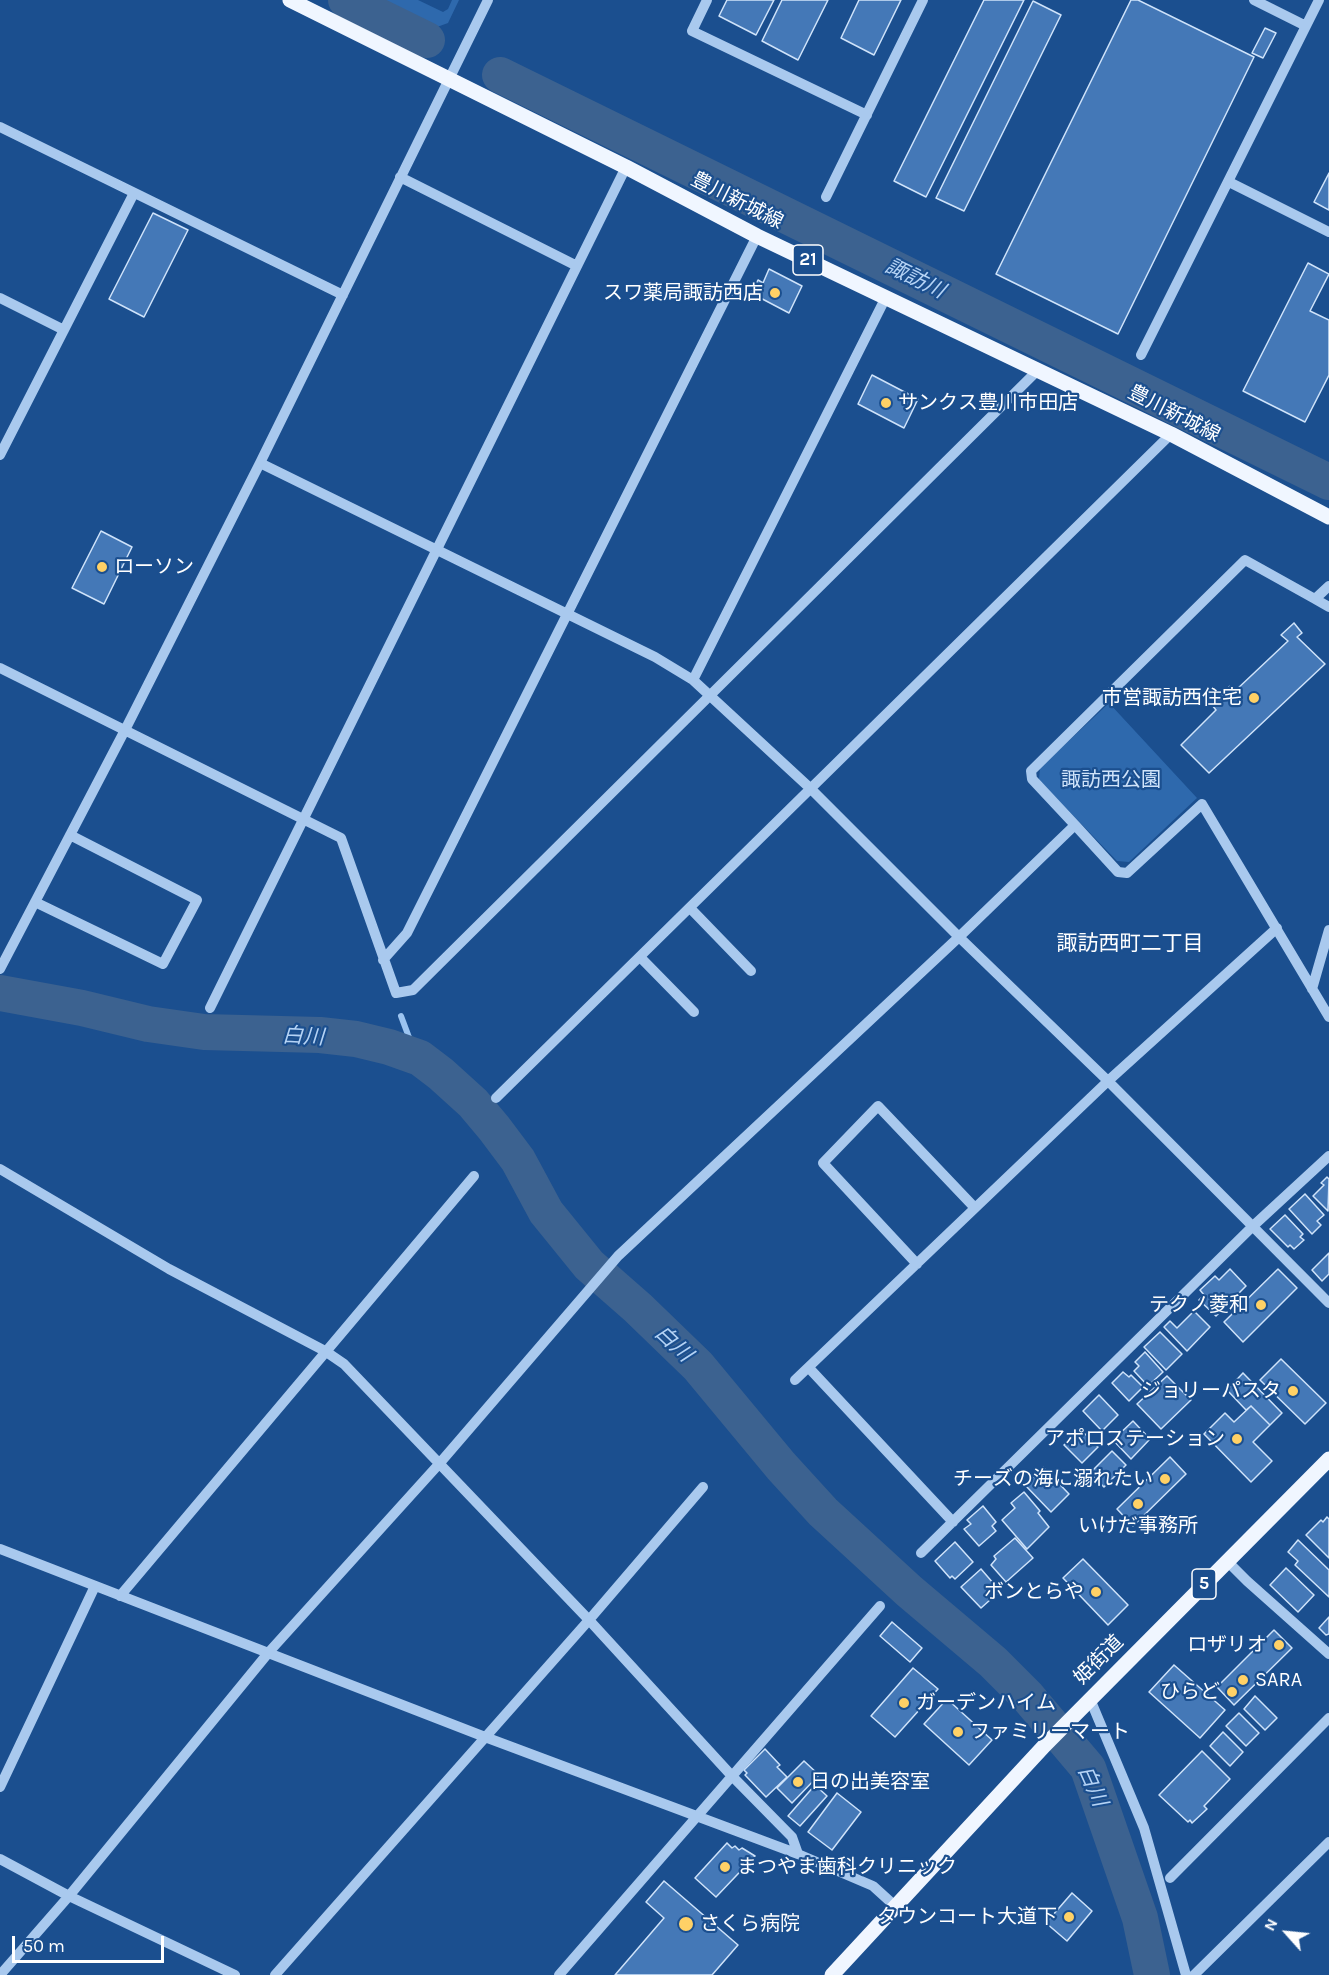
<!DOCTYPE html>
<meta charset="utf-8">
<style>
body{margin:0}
#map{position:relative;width:1329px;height:1975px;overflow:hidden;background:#1b4f8f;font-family:Karla,sans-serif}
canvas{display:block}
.north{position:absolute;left:1257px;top:1903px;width:60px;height:60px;-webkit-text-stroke:4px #1b4f8f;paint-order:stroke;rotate:297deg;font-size:16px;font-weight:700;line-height:24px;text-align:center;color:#fff}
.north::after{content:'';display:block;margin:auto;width:21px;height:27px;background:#fff;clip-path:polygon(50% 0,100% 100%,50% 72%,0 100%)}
.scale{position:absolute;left:12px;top:1936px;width:152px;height:27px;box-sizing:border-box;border:3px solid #fff;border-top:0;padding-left:8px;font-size:18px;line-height:21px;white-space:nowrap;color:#fff;-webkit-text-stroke:4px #1b4f8f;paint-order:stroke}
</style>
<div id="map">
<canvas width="1329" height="1975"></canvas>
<div class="north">N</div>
<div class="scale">50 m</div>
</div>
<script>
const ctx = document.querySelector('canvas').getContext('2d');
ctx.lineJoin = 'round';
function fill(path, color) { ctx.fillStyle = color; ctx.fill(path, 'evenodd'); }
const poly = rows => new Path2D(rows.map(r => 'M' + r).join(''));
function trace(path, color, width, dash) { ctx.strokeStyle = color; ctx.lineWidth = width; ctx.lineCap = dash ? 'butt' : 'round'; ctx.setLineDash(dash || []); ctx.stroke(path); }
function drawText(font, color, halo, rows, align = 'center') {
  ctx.font = font + ' Karla,"Noto Sans JP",sans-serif'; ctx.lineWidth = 4.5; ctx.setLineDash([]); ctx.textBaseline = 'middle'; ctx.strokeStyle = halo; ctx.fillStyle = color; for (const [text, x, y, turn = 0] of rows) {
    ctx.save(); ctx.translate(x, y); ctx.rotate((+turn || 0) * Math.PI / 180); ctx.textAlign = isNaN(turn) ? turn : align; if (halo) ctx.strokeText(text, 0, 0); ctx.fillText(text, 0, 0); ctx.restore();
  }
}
fill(poly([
 [362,0,418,0,443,12,448,9,452,0,459,0,448,23,426,31],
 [1109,703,1197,798,1129,862,1117,861,1039,780,1040,768]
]), '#2e69ad');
trace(poly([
 [401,1016,410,1040,420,1058]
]), '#9cc4f0', 6);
trace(poly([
 [346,0,427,40],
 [500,75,1329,482],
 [0,993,82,1008,148,1024,204,1032,320,1035,356,1039,389,1047,420,1058,441,1074,473,1103,494,1128,518,1160,546,1212,589,1265,638,1308,698,1366,781,1466,823,1512,909,1591,993,1662,1028,1697,1088,1768,1140,1918,1152,1975]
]), '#3c6290', 36);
const building = poly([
 [727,0,774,0,756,35,719,16,727,0],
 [782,0,828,0,798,60,762,41,782,0],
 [859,0,901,0,874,55,841,38,859,0],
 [984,0,1024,0,926,197,894,181,984,0],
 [1131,0,1138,0,1254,57,1118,334,996,274,1131,0],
 [1033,1,1061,15,964,211,936,198,1033,1],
 [1265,28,1276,33,1263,58,1252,53,1265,28],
 [1329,173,1329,210,1314,202,1329,173],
 [153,213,188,230,144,317,109,299,153,213],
 [1308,263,1329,274,1310,311,1329,320,1329,375,1305,422,1243,391,1308,263],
 [769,269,802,286,789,313,751,293,758,280,763,283,769,269],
 [872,375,918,399,904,428,858,404,872,375],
 [101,531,132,547,104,604,72,588,101,531],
 [1294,623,1302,633,1297,637,1325,664,1209,773,1181,745,1216,710,1212,705,1230,686,1235,691,1288,641,1281,635,1294,623],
 [1327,1177,1329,1179,1328,1211,1313,1196,1324,1185,1321,1183,1327,1177],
 [1305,1194,1324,1215,1317,1221,1321,1225,1312,1234,1289,1209,1305,1194],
 [1285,1215,1303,1234,1300,1237,1304,1240,1294,1249,1290,1245,1288,1247,1270,1229,1285,1215],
 [1329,1253,1329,1274,1322,1281,1312,1270,1329,1253],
 [1230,1269,1246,1286,1216,1316,1199,1300,1204,1295,1200,1290,1215,1276,1219,1280,1230,1269],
 [1278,1269,1297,1288,1243,1342,1224,1322,1278,1269],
 [1194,1311,1210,1327,1187,1351,1164,1327,1170,1321,1177,1328,1194,1311],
 [1160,1332,1182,1354,1166,1370,1144,1347,1160,1332],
 [1145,1352,1163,1372,1148,1386,1134,1371,1139,1366,1135,1362,1145,1352],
 [1281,1359,1326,1403,1305,1424,1260,1380,1281,1359],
 [1123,1372,1129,1377,1131,1375,1143,1387,1129,1401,1112,1383,1123,1372],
 [1243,1373,1282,1413,1270,1425,1251,1406,1246,1410,1227,1390,1243,1373],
 [1167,1376,1191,1400,1161,1429,1137,1404,1167,1376],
 [1099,1395,1118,1415,1102,1431,1083,1411,1099,1395],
 [1251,1406,1270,1425,1253,1442,1272,1461,1251,1482,1204,1434,1225,1413,1234,1422,1251,1406],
 [1133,1421,1150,1439,1131,1459,1113,1440,1133,1421],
 [1080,1429,1098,1447,1082,1463,1064,1445,1080,1429],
 [1112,1451,1126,1465,1104,1487,1090,1473,1112,1451],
 [1170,1457,1186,1474,1133,1526,1117,1509,1170,1457],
 [1043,1467,1069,1494,1051,1512,1025,1485,1043,1467],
 [1024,1492,1040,1511,1038,1513,1049,1527,1027,1549,1002,1520,1015,1508,1011,1503,1024,1492],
 [983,1506,996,1522,992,1526,996,1531,979,1546,964,1529,971,1524,967,1520,983,1506],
 [1327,1517,1329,1519,1329,1558,1306,1535,1321,1520,1323,1522,1327,1517],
 [1015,1538,1033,1558,1006,1582,991,1565,996,1559,994,1556,1015,1538],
 [1298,1540,1329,1570,1329,1597,1295,1565,1298,1561,1288,1552,1298,1540],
 [955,1542,973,1562,955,1579,952,1576,950,1578,935,1561,955,1542],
 [1083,1559,1128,1605,1108,1625,1063,1578,1083,1559],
 [1286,1568,1314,1595,1298,1612,1270,1585,1286,1568],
 [981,1569,1000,1591,981,1608,961,1587,981,1569],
 [1329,1617,1329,1634,1326,1635,1319,1628,1329,1617],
 [892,1622,922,1648,910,1662,880,1636,892,1622],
 [1274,1630,1292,1648,1234,1705,1217,1687,1274,1630],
 [1174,1665,1225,1710,1200,1738,1149,1692,1174,1665],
 [913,1668,938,1689,895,1737,871,1716,913,1668],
 [1255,1696,1277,1718,1265,1730,1244,1709,1255,1696],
 [947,1699,992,1740,969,1765,924,1724,947,1699],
 [1239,1713,1259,1733,1246,1746,1226,1726,1239,1713],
 [1223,1732,1243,1752,1230,1766,1210,1746,1223,1732],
 [765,1749,780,1765,777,1767,787,1777,766,1797,745,1775,747,1773,744,1770,765,1749],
 [1202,1751,1230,1779,1204,1806,1207,1809,1192,1823,1190,1820,1188,1822,1159,1795,1202,1751],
 [804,1761,819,1775,792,1803,777,1788,804,1761],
 [815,1785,827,1796,800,1826,788,1816,815,1785],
 [837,1793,861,1812,832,1850,808,1832,837,1793],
 [727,1843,732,1848,735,1846,739,1850,742,1848,755,1856,716,1897,695,1878,727,1843],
 [664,1881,738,1945,712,1975,615,1975,664,1918,646,1902,664,1881],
 [1072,1893,1092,1911,1067,1941,1046,1923,1072,1893]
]);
fill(building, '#4478b7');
trace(building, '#cfe3fa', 1.5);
trace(poly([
 [707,0,692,31,867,115],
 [1254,0,1306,26],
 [0,127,343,295],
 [400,177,577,266],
 [1229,182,1329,232],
 [826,197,923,0],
 [0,298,64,330],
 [1141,355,1319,0],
 [0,455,134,193],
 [260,463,655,657,693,680,811,789,959,937,1108,1081,1329,1303],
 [1315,599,1329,607],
 [0,668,341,838,396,993,413,990,1038,370],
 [693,680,886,297],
 [1075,825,1118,872,1127,873,1202,804,1329,1017],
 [35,902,163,964,197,900,70,835],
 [690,908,751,971],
 [640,957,694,1012],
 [383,960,407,933,757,236],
 [0,969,125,730,260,463,488,0],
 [1312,989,1329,930],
 [210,1008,626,167],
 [496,1098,1171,434],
 [0,1169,169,1269,325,1351,344,1364,589,1620,731,1775,792,1837,798,1854],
 [917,1264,823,1163,878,1106,975,1208],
 [809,1368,953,1522],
 [795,1380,1108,1081,1277,928],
 [0,1549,485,1737,798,1854,873,1886,895,1906],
 [921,1553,1252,1227,1329,1156],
 [1227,1561,1247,1581,1329,1654],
 [120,1596,474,1176],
 [1090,1699,1144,1828,1186,1975],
 [0,1787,95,1586],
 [0,1859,69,1896,235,1975],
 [1170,1878,1329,1718],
 [0,1975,69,1896,269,1652,439,1464,618,1256,959,937,1075,825,1032,779,1031,771,1245,560,1315,599,1329,586],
 [275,1975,589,1620,703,1487],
 [559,1975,880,1606],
 [1194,1975,1329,1842]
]), '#a9c9ee', 10);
trace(poly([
 [290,0,626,167,757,236,1171,434,1329,517],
 [832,1975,1045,1745,1329,1459]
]), '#f0f6ff', 15);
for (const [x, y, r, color] of [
 [775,293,6,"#ffd166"],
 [886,403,6,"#ffd166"],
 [102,567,6,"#ffd166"],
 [1254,698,6,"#ffd166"],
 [1261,1305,6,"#ffd166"],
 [1293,1391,6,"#ffd166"],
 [1237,1439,6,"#ffd166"],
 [1165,1479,6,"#ffd166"],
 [1138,1504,6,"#ffd166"],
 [1096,1592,6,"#ffd166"],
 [1279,1645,6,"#ffd166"],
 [1243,1680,6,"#ffd166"],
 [1232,1692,6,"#ffd166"],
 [904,1703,6,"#ffd166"],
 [958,1732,6,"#ffd166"],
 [798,1782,6,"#ffd166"],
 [725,1867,6,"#ffd166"],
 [1069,1917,6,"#ffd166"],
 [686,1924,8,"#ffd166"]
]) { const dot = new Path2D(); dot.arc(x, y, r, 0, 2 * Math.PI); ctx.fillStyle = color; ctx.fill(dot); trace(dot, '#1b4f8f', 2); }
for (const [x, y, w] of [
 [808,260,30],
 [1204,1584,24]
]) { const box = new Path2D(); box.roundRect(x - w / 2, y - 15, w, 30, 4.5); ctx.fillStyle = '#1b4f8f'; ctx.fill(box); trace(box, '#fff', 1.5); }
drawText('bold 18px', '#fff', null, [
 ["21",808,260],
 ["5",1204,1584]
]);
drawText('20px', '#fff', '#1b4f8f', [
 ["豊川新城線",737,201,27],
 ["豊川新城線",1174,414,27],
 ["姫街道",1099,1660,-45]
]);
drawText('20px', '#fff', '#1b4f8f', [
 ["スワ薬局諏訪西店",763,293],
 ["サンクス豊川市田店",898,403,"left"],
 ["ローソン",114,567,"left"],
 ["市営諏訪西住宅",1242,698],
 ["テクノ菱和",1249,1305],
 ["ジョリーパスタ",1281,1391],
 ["アポロステーション",1225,1439],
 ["チーズの海に溺れたい",1153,1479],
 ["いけだ事務所",1138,1526,"center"],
 ["ボンとらや",1084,1592],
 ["ロザリオ",1267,1645],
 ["SARA",1255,1680,"left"],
 ["ひらど",1220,1692],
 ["ガーデンハイム",916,1703,"left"],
 ["ファミリーマート",970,1732,"left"],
 ["日の出美容室",810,1782,"left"],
 ["まつやま歯科クリニック",737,1867,"left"],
 ["タウンコート大道下",1057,1917],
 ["さくら病院",700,1924,"left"]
], 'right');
drawText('20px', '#cfe3fa', '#1b4f8f', [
 ["諏訪西公園",1111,780]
]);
drawText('italic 21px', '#b5d3f5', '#1b4f8f', [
 ["諏訪川",915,279,26],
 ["白川",303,1037,3],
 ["白川",673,1344,43],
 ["白川",1092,1786,66]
]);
drawText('21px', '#fff', '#1b4f8f', [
 ["諏訪西町二丁目",1130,944]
]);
</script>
